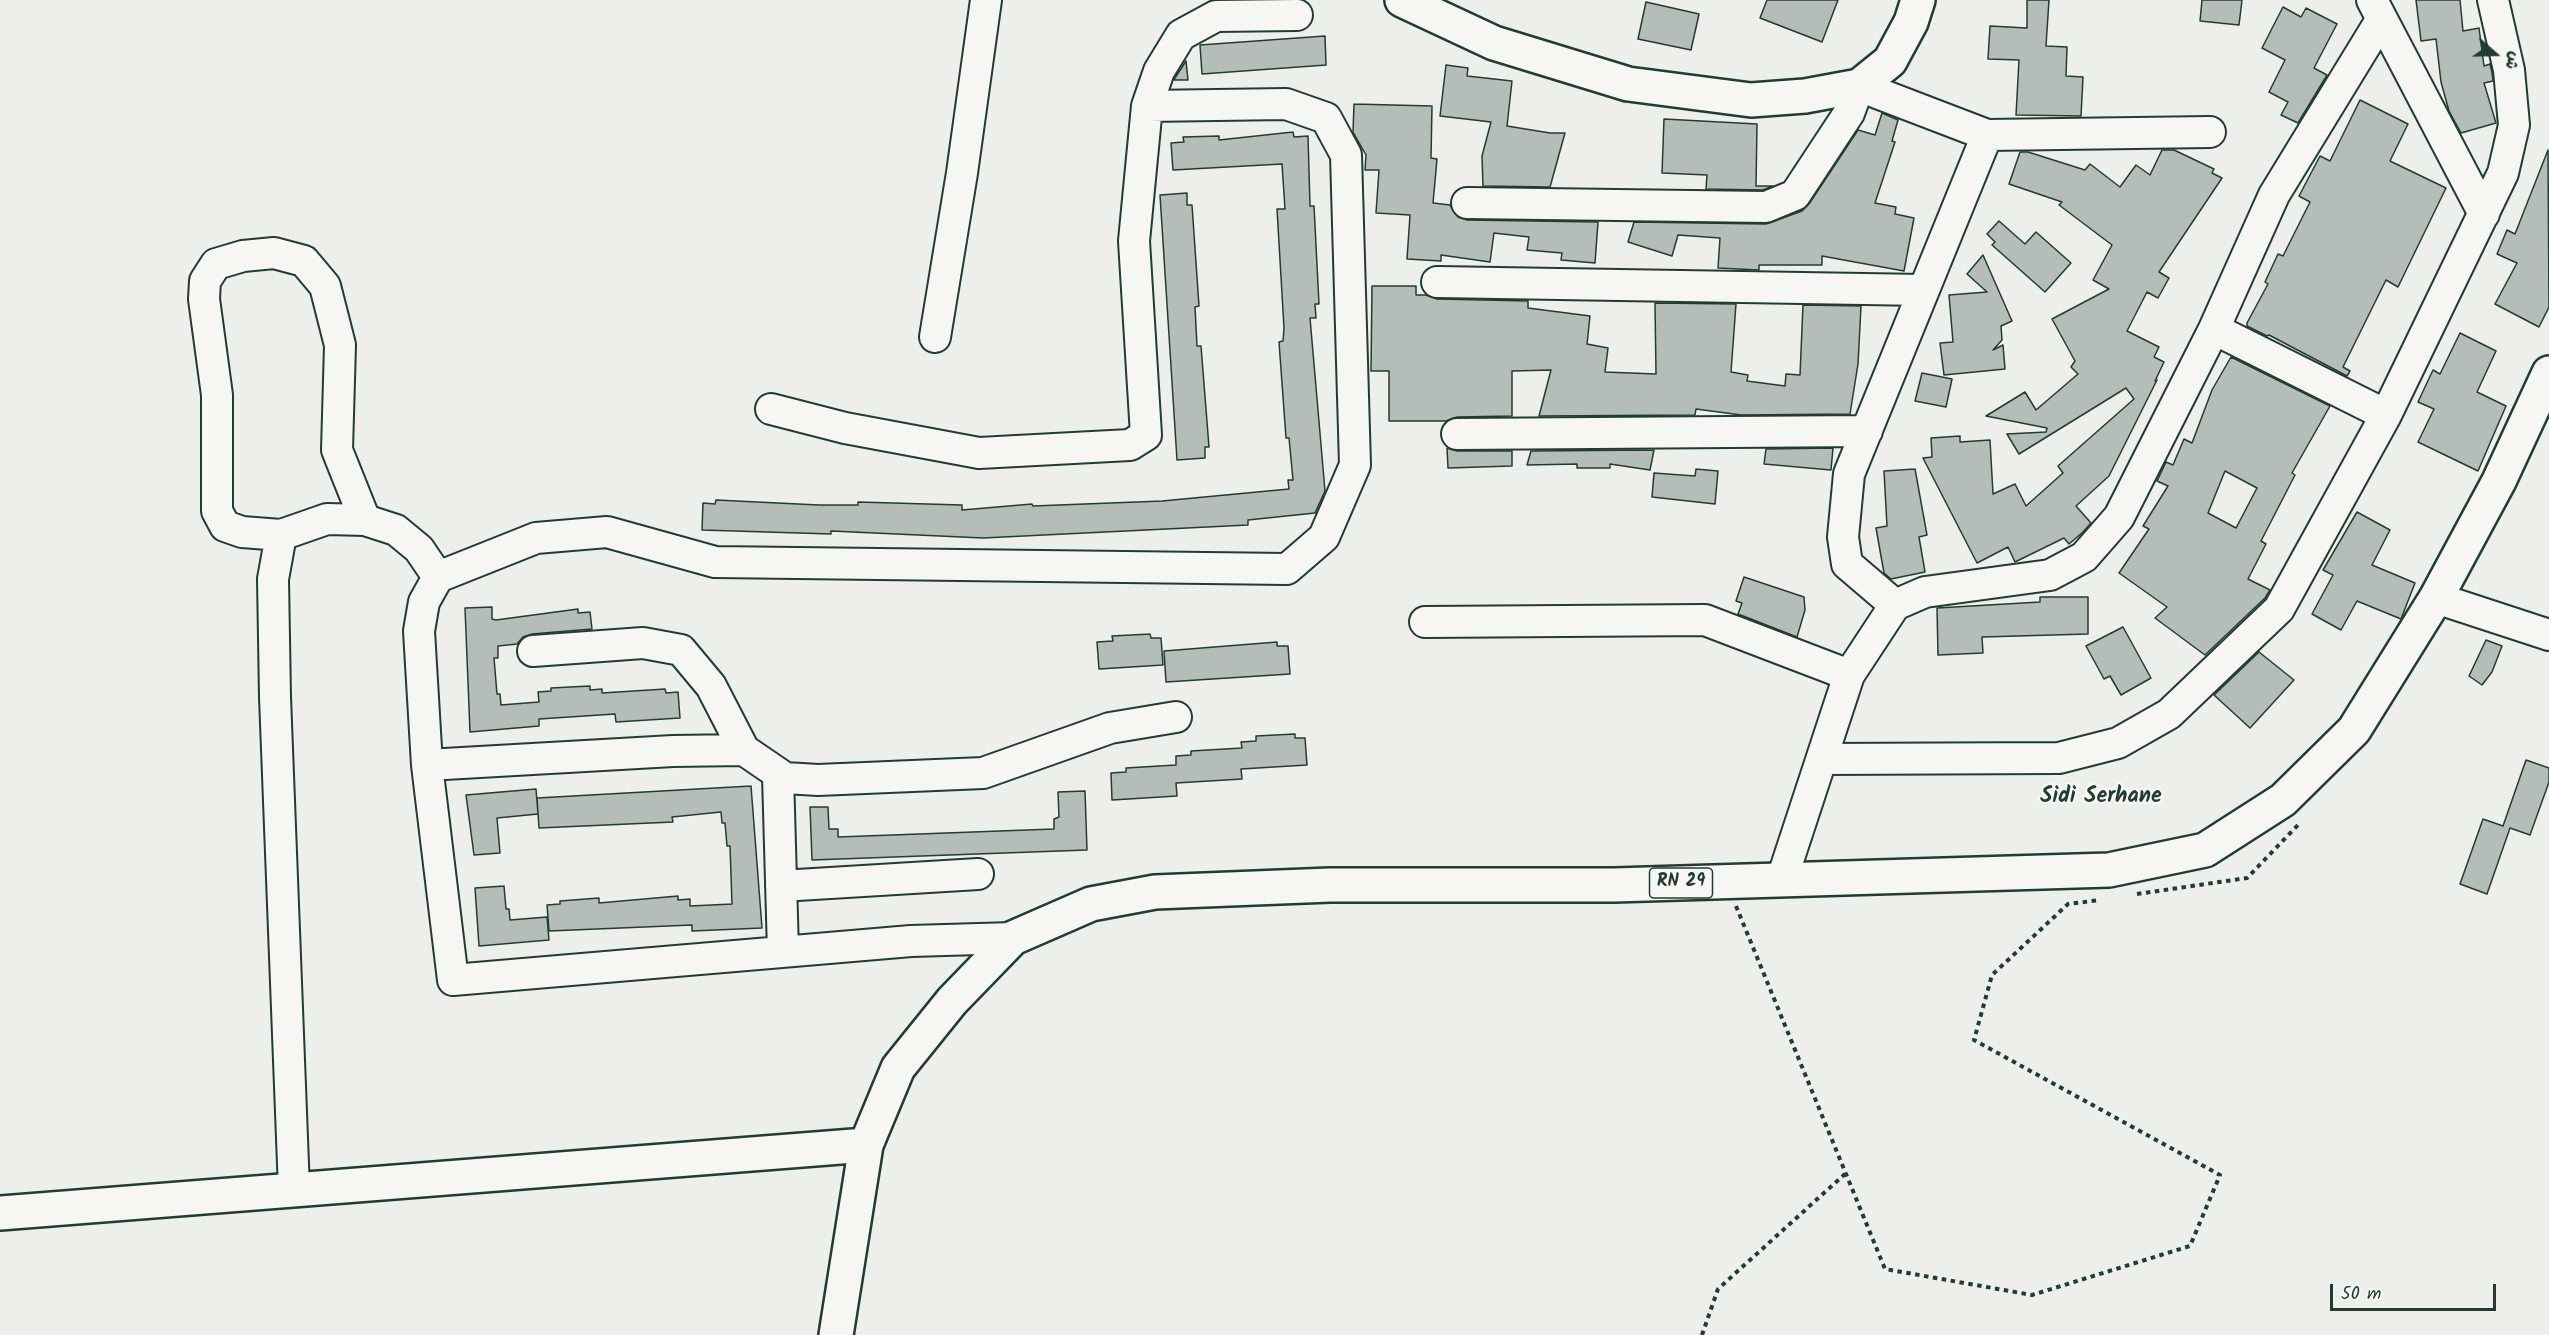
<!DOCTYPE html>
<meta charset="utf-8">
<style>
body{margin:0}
#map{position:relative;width:2549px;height:1335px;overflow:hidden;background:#edefea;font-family:Kalam,"Playpen Sans Arabic",sans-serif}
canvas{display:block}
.north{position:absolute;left:2465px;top:24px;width:60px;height:60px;-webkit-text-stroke:4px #f6f6f2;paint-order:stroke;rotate:110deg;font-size:16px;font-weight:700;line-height:24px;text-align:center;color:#1f3d34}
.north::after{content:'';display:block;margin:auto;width:21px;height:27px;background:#1f3d34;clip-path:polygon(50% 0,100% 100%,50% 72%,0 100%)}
.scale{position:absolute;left:2330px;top:1284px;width:166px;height:27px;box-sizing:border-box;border:3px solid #1f3d34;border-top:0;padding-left:8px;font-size:18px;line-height:21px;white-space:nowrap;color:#1f3d34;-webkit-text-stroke:4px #f6f6f2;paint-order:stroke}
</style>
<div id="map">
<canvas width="2549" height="1335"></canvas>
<div class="north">ش</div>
<div class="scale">50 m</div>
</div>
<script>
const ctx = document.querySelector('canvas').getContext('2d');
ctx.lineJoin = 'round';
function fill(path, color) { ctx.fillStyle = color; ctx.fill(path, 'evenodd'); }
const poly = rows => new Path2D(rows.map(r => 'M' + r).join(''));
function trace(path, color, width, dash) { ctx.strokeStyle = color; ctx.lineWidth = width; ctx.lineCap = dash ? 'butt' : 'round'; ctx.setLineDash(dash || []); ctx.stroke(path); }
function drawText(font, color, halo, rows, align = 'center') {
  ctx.font = font + ' Kalam,sans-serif'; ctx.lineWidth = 5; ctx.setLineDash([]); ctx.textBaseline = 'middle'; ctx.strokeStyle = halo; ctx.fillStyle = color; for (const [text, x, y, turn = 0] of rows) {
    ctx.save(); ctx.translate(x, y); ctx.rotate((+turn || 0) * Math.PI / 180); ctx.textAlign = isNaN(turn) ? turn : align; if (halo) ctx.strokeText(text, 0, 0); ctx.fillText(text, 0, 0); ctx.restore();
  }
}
const building = poly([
 [1767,0,1838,0,1822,42,1760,18,1767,0],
 [2027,0,2049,0,2046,46,2067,47,2066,76,2083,77,2081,116,2016,115,2019,60,1988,59,1990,26,2027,28,2027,0],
 [2202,0,2242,0,2239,25,2200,21,2202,0],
 [2416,0,2460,0,2463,31,2479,28,2484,66,2490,64,2492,73,2493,81,2484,83,2496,123,2461,133,2449,111,2441,82,2436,39,2421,41,2416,0],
 [1646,2,1699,14,1691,50,1638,39,1646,2],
 [2283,7,2301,17,2306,8,2337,24,2314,68,2327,75,2298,123,2281,115,2288,102,2269,92,2285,60,2262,48,2283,7],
 [1325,36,1326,65,1202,74,1200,45,1325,36],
 [1186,61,1188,80,1174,80,1175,78,1186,61],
 [1446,65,1468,68,1467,76,1512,81,1507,126,1550,133,1565,133,1550,187,1483,186,1482,156,1491,122,1440,116,1446,65],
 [2360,100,2408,124,2390,161,2446,188,2398,287,2386,280,2343,367,2350,371,2347,376,2269,335,2267,336,2247,326,2247,323,2268,284,2265,282,2278,254,2283,256,2310,202,2299,196,2320,156,2330,161,2360,100],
 [1354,104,1432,106,1431,158,1437,159,1433,203,1450,205,1458,217,1467,220,1598,222,1595,263,1561,260,1562,253,1527,250,1529,237,1494,233,1490,262,1441,255,1441,261,1407,259,1410,215,1376,213,1379,170,1365,170,1366,155,1353,132,1354,104],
 [1882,113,1898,120,1892,141,1895,142,1875,203,1896,207,1895,214,1914,218,1904,271,1822,256,1822,265,1759,265,1759,270,1718,268,1720,238,1678,235,1672,256,1628,242,1634,222,1766,224,1802,211,1809,204,1858,130,1875,135,1882,113],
 [1664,119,1757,124,1756,186,1773,186,1763,190,1706,189,1707,175,1662,173,1664,119],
 [1293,132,1294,137,1308,136,1310,206,1314,206,1319,304,1315,304,1316,318,1310,318,1325,491,1315,513,1248,520,1248,525,983,538,831,531,831,534,702,530,703,503,715,504,716,500,819,505,858,505,858,502,962,505,962,510,1032,504,1033,506,1162,501,1289,489,1288,480,1293,480,1289,438,1286,438,1279,342,1283,341,1284,328,1277,209,1285,209,1282,164,1173,170,1171,143,1184,142,1183,137,1219,136,1219,140,1293,132],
 [2162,150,2174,150,2214,169,2212,173,2222,178,2159,272,2169,278,2158,298,2147,292,2127,331,2159,347,2154,357,2164,362,2155,381,2157,380,2109,476,2076,506,2091,523,2083,532,2069,544,2064,538,2015,562,2008,547,1977,563,1923,458,1932,457,1931,438,1960,436,1960,442,1990,440,1993,494,2015,484,2026,506,2063,473,2058,466,2134,399,2126,388,2019,454,2007,434,2046,432,2047,428,1986,416,2025,392,2036,410,2078,374,2071,367,2075,361,2052,319,2109,289,2093,280,2112,245,2059,205,2062,202,2009,184,2020,152,2028,152,2085,170,2090,164,2120,187,2136,165,2150,175,2162,150],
 [2548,150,2549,307,2539,327,2495,304,2517,263,2497,254,2507,230,2515,234,2548,150],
 [1187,193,1187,205,1192,205,1199,306,1195,307,1197,346,1201,346,1209,447,1205,447,1205,458,1177,460,1160,195,1187,193],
 [1999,221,2025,244,2036,232,2071,263,2045,292,1992,245,1995,242,1987,234,1999,221],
 [1983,255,2012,321,2001,326,2002,340,1993,350,2003,345,2005,369,1944,375,1940,343,1953,342,1949,295,1987,292,1967,274,1983,255],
 [1372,286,1416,286,1416,295,1426,295,1437,299,1528,301,1528,308,1590,316,1587,344,1608,348,1605,372,1656,374,1655,303,1736,304,1731,372,1748,375,1747,381,1785,386,1786,374,1800,375,1803,305,1861,306,1858,364,1850,414,1741,415,1696,409,1695,415,1539,416,1551,370,1512,371,1512,416,1457,417,1446,421,1389,421,1389,371,1371,371,1372,286],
 [2460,333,2496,351,2477,392,2506,406,2478,471,2418,442,2434,409,2418,402,2433,370,2440,374,2460,333],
 [2231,357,2330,406,2292,473,2295,475,2261,541,2266,544,2248,579,2270,590,2265,598,2205,655,2155,618,2167,607,2119,573,2149,529,2143,526,2168,486,2157,481,2166,462,2173,465,2184,439,2192,443,2212,390,2231,357],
 [2225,471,2257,488,2236,528,2208,513,2225,471],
 [1922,373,1952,379,1946,407,1915,401,1922,373],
 [1447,448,1457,451,1512,451,1512,466,1448,468,1447,448],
 [1833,448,1831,470,1764,464,1766,449,1833,448],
 [1654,450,1650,470,1610,464,1610,468,1577,468,1577,464,1527,465,1531,451,1654,450],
 [1696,469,1718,471,1715,504,1652,497,1654,473,1695,476,1696,469],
 [1915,469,1927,535,1919,537,1925,572,1891,579,1884,573,1876,528,1887,526,1884,471,1915,469],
 [2357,512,2390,530,2372,565,2415,583,2401,619,2357,601,2341,630,2312,614,2333,575,2323,570,2357,512],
 [1744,577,1804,597,1805,610,1797,637,1738,614,1742,603,1736,601,1744,577],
 [2040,597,2088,597,2088,634,1982,637,1983,653,1938,655,1937,608,2040,602,2040,597],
 [492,607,492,619,496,620,578,609,578,613,590,612,592,629,532,634,523,637,517,644,498,646,498,658,494,658,497,694,500,694,501,705,539,702,538,692,551,691,551,688,590,686,590,690,602,689,602,693,665,689,666,693,678,692,680,718,616,722,615,714,539,719,539,726,470,732,465,608,492,607],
 [2123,627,2151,678,2121,695,2110,676,2104,679,2086,646,2123,627],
 [1150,634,1151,638,1161,638,1163,665,1099,669,1097,642,1113,641,1112,636,1150,634],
 [2486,640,2502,646,2492,672,2482,685,2469,676,2486,640],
 [1277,642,1277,646,1288,646,1290,674,1166,682,1164,651,1277,642],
 [2259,652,2294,680,2250,728,2214,695,2259,652],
 [1295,734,1295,738,1305,738,1307,765,1241,769,1242,779,1176,783,1177,796,1112,800,1111,773,1126,772,1126,768,1176,765,1176,756,1191,755,1191,751,1242,748,1241,742,1256,741,1256,736,1295,734],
 [2526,760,2549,768,2549,782,2530,835,2510,828,2487,894,2460,884,2483,819,2503,826,2526,760],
 [751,786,762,928,692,931,692,925,549,931,547,905,560,904,560,901,599,898,599,903,678,896,678,900,690,899,690,906,732,904,730,846,727,846,725,823,722,823,721,812,672,817,673,822,539,828,537,798,751,786],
 [536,789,538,814,497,818,500,853,474,855,466,795,536,789],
 [1085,791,1087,850,812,860,810,807,828,807,829,829,838,829,838,837,1054,829,1054,819,1059,817,1058,792,1085,791],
 [504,886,506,909,509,909,510,920,547,917,549,940,479,946,475,888,504,886]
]);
fill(building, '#b4bdb8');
trace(building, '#1f3d34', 1.5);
const minor = poly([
 [2372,0,2484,214],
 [1147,106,1159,71,1181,35,1216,16,1297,15],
 [1467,203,1766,207,1795,195,1849,113,1859,86,1987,135,2210,132],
 [1437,282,1924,290],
 [2214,329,2386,415],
 [935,337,962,173,986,0],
 [771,409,845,428,979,453,1130,445,1146,435,1134,241,1147,106,1286,104,1326,118,1346,155,1355,465,1324,537,1287,569,715,562,607,532,536,538,438,577,424,602,419,631,427,765,453,980,911,941,1013,938],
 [1457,434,1867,431],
 [281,535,242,532,225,526,217,511,217,395,204,299,205,281,216,264,243,256,274,253,304,261,325,286,340,345,337,450,365,520],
 [2436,598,2549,635],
 [1895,605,1847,564,1843,537,1849,474,1987,135],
 [1425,622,1705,620,1849,675],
 [533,651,643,643,681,650,711,686,744,750],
 [1822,759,2059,758,2118,743,2169,714,2279,609,2386,415,2503,173,2514,125,2509,70,2493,0],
 [427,765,673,751,744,750,785,778,818,780,983,773,1110,728,1176,717],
 [778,775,783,952],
 [1782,879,1849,675,1895,605,1925,592,2050,575,2084,557,2119,517,2214,329,2274,195,2381,20],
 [781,886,978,874],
 [294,1190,275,697,273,579,281,535,327,519,365,520,396,530,419,549,438,577]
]);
const major = poly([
 [1402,0,1494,43,1628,84,1751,100,1805,96,1859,86,1890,61,1911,22,1918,0],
 [0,1213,866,1145],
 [836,1335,866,1145,898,1068,952,1001,1013,938,1091,904,1155,892,1330,885,1614,885,2109,870,2205,850,2283,800,2354,730,2436,598,2499,481,2549,373]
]);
trace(minor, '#1f3d34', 34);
trace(major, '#1f3d34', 38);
trace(poly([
 [2137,894,2247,878,2298,825],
 [1736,906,1885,1269,2032,1295,2190,1246,2220,1175,1974,1040,1992,975,2068,904,2100,900],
 [1702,1335,1718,1289,1846,1173]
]), '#1f3d34', 4, [4.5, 4.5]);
trace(minor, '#f6f6f2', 30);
trace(major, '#f6f6f2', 33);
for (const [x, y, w] of [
 [1681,883,63]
]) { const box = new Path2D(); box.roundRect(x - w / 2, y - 15, w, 30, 4.5); ctx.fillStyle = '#f6f6f2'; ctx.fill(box); trace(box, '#1f3d34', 1.5); }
drawText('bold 18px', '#1f3d34', null, [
 ["RN 29",1681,883]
]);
drawText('bold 22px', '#1f3d34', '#f6f6f2', [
 ["Sidi Serhane",2101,798]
]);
</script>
